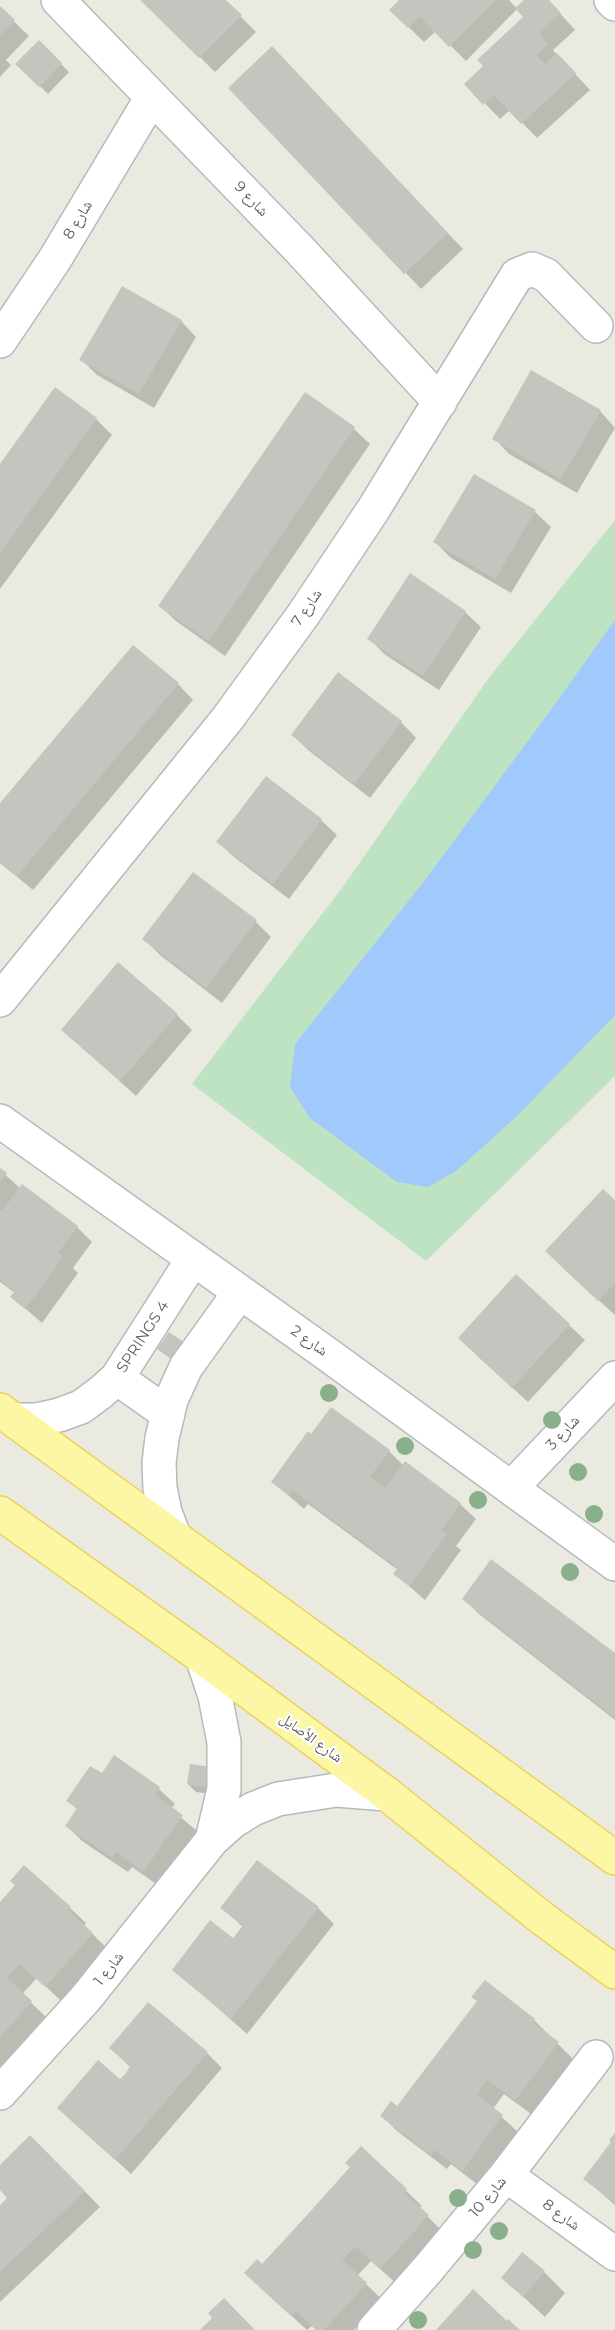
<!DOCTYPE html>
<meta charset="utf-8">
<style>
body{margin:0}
canvas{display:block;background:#ebeae0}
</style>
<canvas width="615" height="2330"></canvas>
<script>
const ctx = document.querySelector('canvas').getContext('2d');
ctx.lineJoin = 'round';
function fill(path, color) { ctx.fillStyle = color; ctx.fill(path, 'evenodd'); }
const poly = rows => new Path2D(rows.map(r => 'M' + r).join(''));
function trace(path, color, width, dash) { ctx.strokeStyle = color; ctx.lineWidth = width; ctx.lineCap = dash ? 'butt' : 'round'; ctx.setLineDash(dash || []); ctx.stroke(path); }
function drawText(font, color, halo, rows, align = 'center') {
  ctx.font = font + ' Montserrat,"Noto Naskh Arabic",sans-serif'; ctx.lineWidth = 4.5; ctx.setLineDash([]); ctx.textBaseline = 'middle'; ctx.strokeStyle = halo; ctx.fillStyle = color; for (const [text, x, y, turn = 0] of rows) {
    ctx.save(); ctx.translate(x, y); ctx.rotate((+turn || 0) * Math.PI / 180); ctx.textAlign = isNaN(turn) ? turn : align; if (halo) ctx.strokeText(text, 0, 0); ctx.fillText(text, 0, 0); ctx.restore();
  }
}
fill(poly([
 [615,520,615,1076,426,1261,192,1084,342,888,488,679]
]), '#bde3c2');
fill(poly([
 [615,620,615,1015,516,1117,456,1171,428,1187,397,1182,310,1118,290,1087,295,1044,422,884,548,714]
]), '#a1c9fb');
fill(poly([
 [142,0,224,0,256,32,215,72],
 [401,0,509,0,517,9,526,0,548,0,575,30,553,50,590,90,537,138,510,110,500,119,466,84,485,66,525,17,517,9,466,61,436,31,424,42,391,10],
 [0,8,29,36,6,60,11,65,0,77],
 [39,42,69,72,48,94,17,64],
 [287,64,463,249,421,289,230,88],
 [181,321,196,337,154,408,97,375,81,359],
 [55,389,96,419,112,435,0,589,0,466],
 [305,394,354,429,370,444,225,656,176,621,160,606],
 [600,411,615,428,577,493,509,454,494,438],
 [475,476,535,512,551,527,511,593,451,558,435,542],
 [465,612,481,627,439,690,384,654,369,638],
 [178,684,193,700,33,890,0,863,0,805],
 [401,722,416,738,370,798,308,750,293,735],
 [321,820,337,835,289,899,234,857,218,842],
 [193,874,256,922,271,937,222,1003,160,955,144,939],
 [177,1015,192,1030,136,1096,63,1030],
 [0,1170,20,1188,77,1227,92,1242,73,1268,78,1273,42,1323,12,1297,15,1293,0,1282],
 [615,1202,615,1315,562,1267],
 [516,1276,585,1340,528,1402,475,1354],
 [332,1409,389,1451,404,1466,460,1504,476,1519,456,1546,461,1550,425,1600,395,1574,398,1570,308,1504,304,1509,273,1482],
 [464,1599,615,1654,615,1720,479,1614],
 [114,1757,159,1789,175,1804,171,1809,197,1831,159,1886,132,1867,128,1872,82,1841,67,1826,78,1810,68,1801,102,1775],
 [191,1765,217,1795,196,1792,188,1784],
 [257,1863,318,1908,334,1924,247,2034,174,1969,233,1940,243,1927,222,1908],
 [25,1867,70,1908,86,1923,84,1926,108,1949,61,2001,37,1978,22,1994,47,2018,2,2067,0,2065,0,1904,16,1885],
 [534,2020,573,2059,531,2114,504,2094,498,2102,493,2109,518,2132,478,2185,451,2164,447,2169,397,2131,382,2116,398,2108],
 [111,2048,207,2053,222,2068,131,2174,93,2139,120,2081,131,2068],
 [615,2137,615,2205,585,2179],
 [361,2148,422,2206,419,2208,443,2232,396,2283,371,2261,357,2276,382,2299,354,2330,317,2330,312,2326,307,2330,261,2288,262,2266,352,2167],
 [0,2166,64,2170,100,2207,0,2302,0,2207,9,2198,0,2188],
 [544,2272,565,2293,545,2317,503,2278]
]), '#0003');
fill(poly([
 [140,0,226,0,242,15,199,58],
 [399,0,496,0,449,47,420,17,408,28,389,10],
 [524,0,549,0,561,13,539,33,548,44,536,55,545,64,557,53,576,73,521,124,494,95,483,105,464,84,483,66,477,60,523,17,515,8],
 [0,6,15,20,0,35],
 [39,40,62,63,39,87,15,64],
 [272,46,448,233,404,274,228,88],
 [122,286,182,320,139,394,79,360],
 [531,370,601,410,561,479,492,439],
 [55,387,97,418,0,553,0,464],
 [305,392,355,427,209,641,158,606],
 [474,474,536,510,495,579,433,542],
 [410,573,466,611,423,676,367,639],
 [133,645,179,683,17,876,0,862,0,803],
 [338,672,402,721,354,784,291,735],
 [266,776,322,819,273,884,216,842],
 [193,872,257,920,206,988,142,939],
 [118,962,178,1014,120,1081,61,1030],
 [0,1168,7,1173,0,1182],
 [22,1184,78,1226,58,1253,63,1257,25,1309,10,1297,15,1291,0,1280,0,1210,2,1211],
 [603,1189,615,1200,615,1283,598,1301,545,1251],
 [516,1274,570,1324,512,1388,458,1338],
 [169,1332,188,1345,175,1362,157,1349],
 [331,1407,390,1450,370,1477,373,1480,385,1488,405,1461,461,1503,441,1530,447,1534,409,1586,393,1574,398,1568,292,1490,288,1495,271,1482,308,1431,311,1434],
 [491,1559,615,1653,615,1718,462,1599],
 [114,1755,160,1787,155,1795,183,1815,143,1872,116,1852,112,1858,65,1826,77,1808,66,1801,90,1766,102,1773],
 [190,1764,212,1767,209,1788,187,1784],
 [257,1860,319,1907,231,2019,172,1970,210,1920,233,1938,238,1932,243,1925,220,1908],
 [24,1865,71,1907,68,1910,93,1933,45,1987,20,1964,7,1978,32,2001,0,2037,0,1902,15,1885,10,1881],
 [485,1980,535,2019,532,2022,559,2042,515,2100,488,2080,482,2087,477,2094,503,2115,462,2171,435,2150,431,2155,380,2116,391,2101,397,2106,477,2001,471,1997],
 [148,2002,208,2052,115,2160,57,2108,98,2060,120,2079,126,2073,130,2066,109,2048],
 [615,2133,615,2203,583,2179,611,2142,609,2140],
 [30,2135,85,2191,0,2272,0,2205,7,2198,0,2190,0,2165],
 [361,2146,407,2189,404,2193,429,2215,380,2269,355,2246,342,2260,367,2283,324,2330,316,2330,296,2311,291,2316,244,2273,257,2259,262,2264,308,2214,350,2167,345,2163],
 [522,2252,545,2271,523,2297,501,2278],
 [473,2289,507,2321,508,2319,520,2330,436,2330],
 [224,2298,255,2330,200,2330,212,2318,208,2313]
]), '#c6c4be');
const minor = poly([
 [58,0,299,249,440,402],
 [611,0,615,4],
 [0,341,55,259,152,97],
 [0,1000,228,718,303,615,373,510,517,275,532,269,546,275,596,326],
 [0,1121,327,1354,615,1564],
 [117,1378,168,1414],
 [14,1420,36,1420,59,1415,81,1407,100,1393,117,1378,193,1259],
 [511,1488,615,1378],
 [174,1536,165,1512,160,1488,159,1463,162,1438,171,1400,186,1367,240,1292],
 [202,1657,215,1696,224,1742,224,1789,212,1840],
 [0,2093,86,1998,212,1840,232,1822,253,1809,278,1799,336,1790,387,1794],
 [506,2175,615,2254],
 [374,2330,428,2269,506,2175,596,2057]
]);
const major = poly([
 [0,1410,615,1858],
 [0,1513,202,1657,387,1794,543,1919,615,1972]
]);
trace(minor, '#b8b9bf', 36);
trace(major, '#ead35a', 36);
trace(minor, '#fff', 33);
trace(major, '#fbf7a5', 33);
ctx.fillStyle = '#89b08a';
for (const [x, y] of [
 [329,1393],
 [552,1420],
 [405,1446],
 [578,1472],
 [478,1500],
 [594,1514],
 [570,1572],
 [458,2198],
 [499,2231],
 [473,2250],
 [418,2320]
]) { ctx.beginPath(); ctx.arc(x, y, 9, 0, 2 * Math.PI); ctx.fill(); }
drawText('15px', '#595b61', '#fff', [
 ["شارع 9",251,199,46],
 ["شارع 8",78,220,-59],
 ["شارع 7",307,608,-56],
 ["SPRINGS 4",143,1337,-57],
 ["شارع 2",309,1341,35],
 ["شارع 3",563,1433,-47],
 ["شارع الأصايل",311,1738,36],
 ["شارع 1",109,1969,-52],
 ["شارع 10",488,2197,-50],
 ["شارع 8",561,2215,36]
]);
</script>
